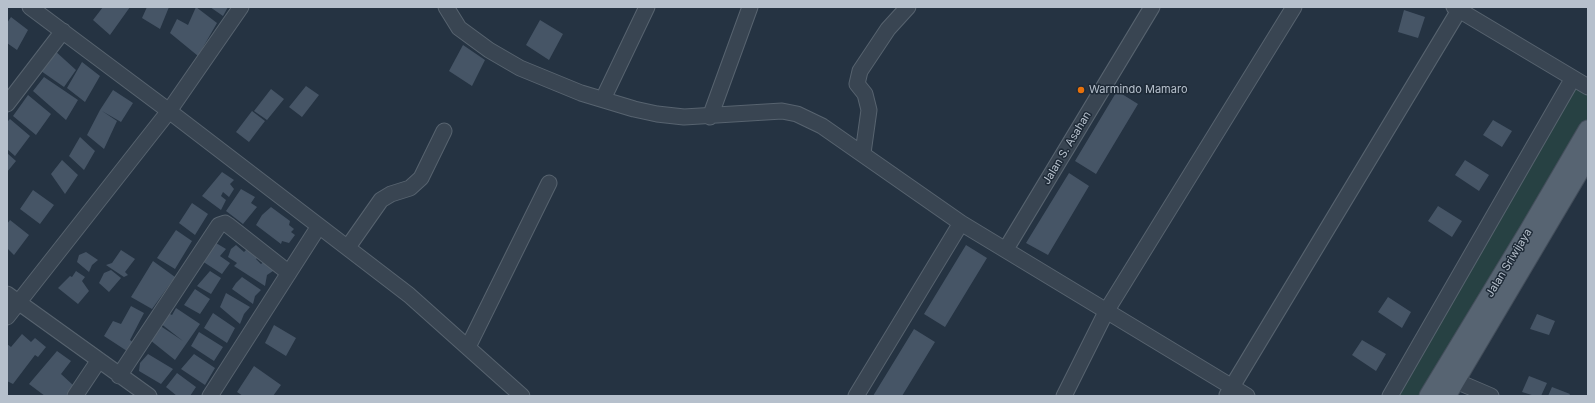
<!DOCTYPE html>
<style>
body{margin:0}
#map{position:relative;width:1595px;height:403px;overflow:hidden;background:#253342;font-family:Inter,sans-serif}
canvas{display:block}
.frame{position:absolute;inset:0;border:8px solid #b6c0cc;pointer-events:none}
</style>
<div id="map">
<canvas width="1595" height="403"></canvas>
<div class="frame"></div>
</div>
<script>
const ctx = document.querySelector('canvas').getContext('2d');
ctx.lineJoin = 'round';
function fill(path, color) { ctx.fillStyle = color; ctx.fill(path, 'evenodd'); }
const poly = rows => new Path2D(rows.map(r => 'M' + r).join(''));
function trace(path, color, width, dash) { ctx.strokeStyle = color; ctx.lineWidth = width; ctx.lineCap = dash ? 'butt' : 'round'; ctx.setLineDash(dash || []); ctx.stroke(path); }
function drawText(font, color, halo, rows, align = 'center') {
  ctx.font = font + ' Inter,sans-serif'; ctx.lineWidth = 3; ctx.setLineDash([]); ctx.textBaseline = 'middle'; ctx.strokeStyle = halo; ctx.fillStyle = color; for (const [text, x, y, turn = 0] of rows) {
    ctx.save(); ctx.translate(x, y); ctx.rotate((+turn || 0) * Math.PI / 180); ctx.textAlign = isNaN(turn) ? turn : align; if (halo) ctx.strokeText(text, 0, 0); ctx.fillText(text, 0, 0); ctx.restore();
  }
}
fill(poly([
 [1573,80,1588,88,1588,128,1428,396,1392,396]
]), '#274143');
fill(poly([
 [103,7,130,7,110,35,93,20],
 [147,7,169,7,160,29,142,18],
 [196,7,217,23,198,56,170,33,177,19,188,25],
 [210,7,228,7,223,16],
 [1404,10,1425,17,1418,38,1398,32],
 [11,17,28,30,17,50,7,43,7,23],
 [540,20,563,34,549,60,526,45],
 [463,45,485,60,472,86,449,71],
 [54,50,76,70,64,87,41,71],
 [82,62,100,76,85,102,67,88],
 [44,77,78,100,66,120,33,91],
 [306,86,319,95,302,117,289,107],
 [271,89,284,99,267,120,254,111],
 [113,90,133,103,121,122,102,111,117,121,104,149,87,135,100,110],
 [1117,91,1138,104,1096,174,1075,161],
 [28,95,51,114,36,135,13,116],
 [252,111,265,121,249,142,236,132],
 [10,119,30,136,15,156,7,149,7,122],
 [1493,120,1512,131,1502,147,1483,135],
 [80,137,95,151,84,170,69,156],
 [7,153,16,161,7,172],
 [62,160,78,175,65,194,51,174],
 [1465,160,1489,175,1479,191,1455,175],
 [222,172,234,180,230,184,234,189,229,197,223,192,221,196,226,200,221,210,202,196],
 [1069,173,1089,186,1048,255,1026,243],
 [241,189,255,197,251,203,257,207,243,224,226,211],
 [33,190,54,205,40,224,20,209],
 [192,203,208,214,195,235,179,223],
 [1438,206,1462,221,1452,237,1428,221],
 [271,207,290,221,289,225,294,229,291,232,295,235,289,243,282,241,281,244,256,225,262,215],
 [10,220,29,235,14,255,7,248,7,224],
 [176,230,192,241,175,269,157,258],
 [216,243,226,249,220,256,230,263,222,274,202,261],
 [236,245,244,252,247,249,259,256,256,259,261,264,265,261,276,269,267,275,265,286,234,266,237,263,228,257,231,249],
 [966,245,987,258,945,327,924,314],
 [121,250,135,259,125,272,128,275,124,277,106,265,112,263],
 [86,252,98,260,92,265,89,272,77,262,79,255],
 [153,261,175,277,152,309,131,297],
 [111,270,121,278,109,292,99,283,104,273],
 [76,271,85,277,82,281,89,291,78,304,58,288,70,276,72,277],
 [210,271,221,278,211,294,197,286],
 [242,277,261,290,255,296,253,304,232,289,236,283],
 [195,289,210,299,200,314,184,305],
 [226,293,250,307,244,314,240,324,220,307],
 [1388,297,1411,312,1402,328,1378,312],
 [131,306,144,313,130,340,135,344,130,353,104,336,113,321,121,324],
 [176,308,200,324,175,360,150,340,159,325,183,341,160,323,168,313,172,315],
 [213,313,235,328,227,343,204,328],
 [1537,314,1555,321,1549,335,1530,329],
 [274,325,296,338,286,356,265,343],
 [914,329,935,342,902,396,873,396],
 [199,332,223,347,214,361,191,346],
 [22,334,31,342,35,338,46,347,38,357,35,355,13,384,7,381,7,344,11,347],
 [1362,340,1386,354,1376,371,1352,355],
 [57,351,71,361,61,374,74,386,66,396,45,396,29,384],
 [148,354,173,369,161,384,139,371,140,363],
 [194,354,215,368,205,385,181,369],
 [254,366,281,385,273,396,243,396,237,392],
 [177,373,196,387,190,396,177,396,166,387],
 [1529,376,1547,383,1541,396,1535,396,1522,392],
 [1552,387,1570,394,1569,396,1548,396]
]), '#465566');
const minor = poly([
 [30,7,169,111,409,295,522,396],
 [446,7,459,28,489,50,520,68,581,93,634,109,657,114,684,117,782,111,797,114,822,126,961,223,1247,396],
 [1454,7,1588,87],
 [603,99,647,7],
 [7,104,63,31],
 [710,117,750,7],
 [863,153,869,110,865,94,857,84,860,71,888,29,908,7],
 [348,247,381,200,391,194,410,188,421,178,444,131],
 [1006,249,1152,7],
 [7,294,149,396],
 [7,317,169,111,241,7],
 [468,347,549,183],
 [119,376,219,225,225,223,228,225,289,273],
 [1456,381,1491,396],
 [1227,395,1461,7],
 [75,396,99,360],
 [210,396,319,226],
 [856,396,961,223],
 [1064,396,1107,310,1294,7],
 [1390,396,1573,78]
]);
const major = poly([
 [1429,396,1529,231,1588,130],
 [1446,396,1588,156]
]);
trace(minor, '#57636f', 17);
trace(major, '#434e5b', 21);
trace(minor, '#394552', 15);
trace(major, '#576472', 19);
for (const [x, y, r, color] of [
 [1081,90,4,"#e8710a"]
]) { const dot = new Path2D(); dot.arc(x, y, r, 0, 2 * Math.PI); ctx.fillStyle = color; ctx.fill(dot); trace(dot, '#1e2a37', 1.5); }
drawText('11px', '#b6c0cc', '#1e2a37', [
 ["Warmindo Mamaro",1089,90]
], 'left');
drawText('11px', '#b6c0cc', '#1e2a37', [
 ["Jalan S. Asahan",1067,148,-59],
 ["Jalan Sriwijaya",1509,263,-59]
]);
</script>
